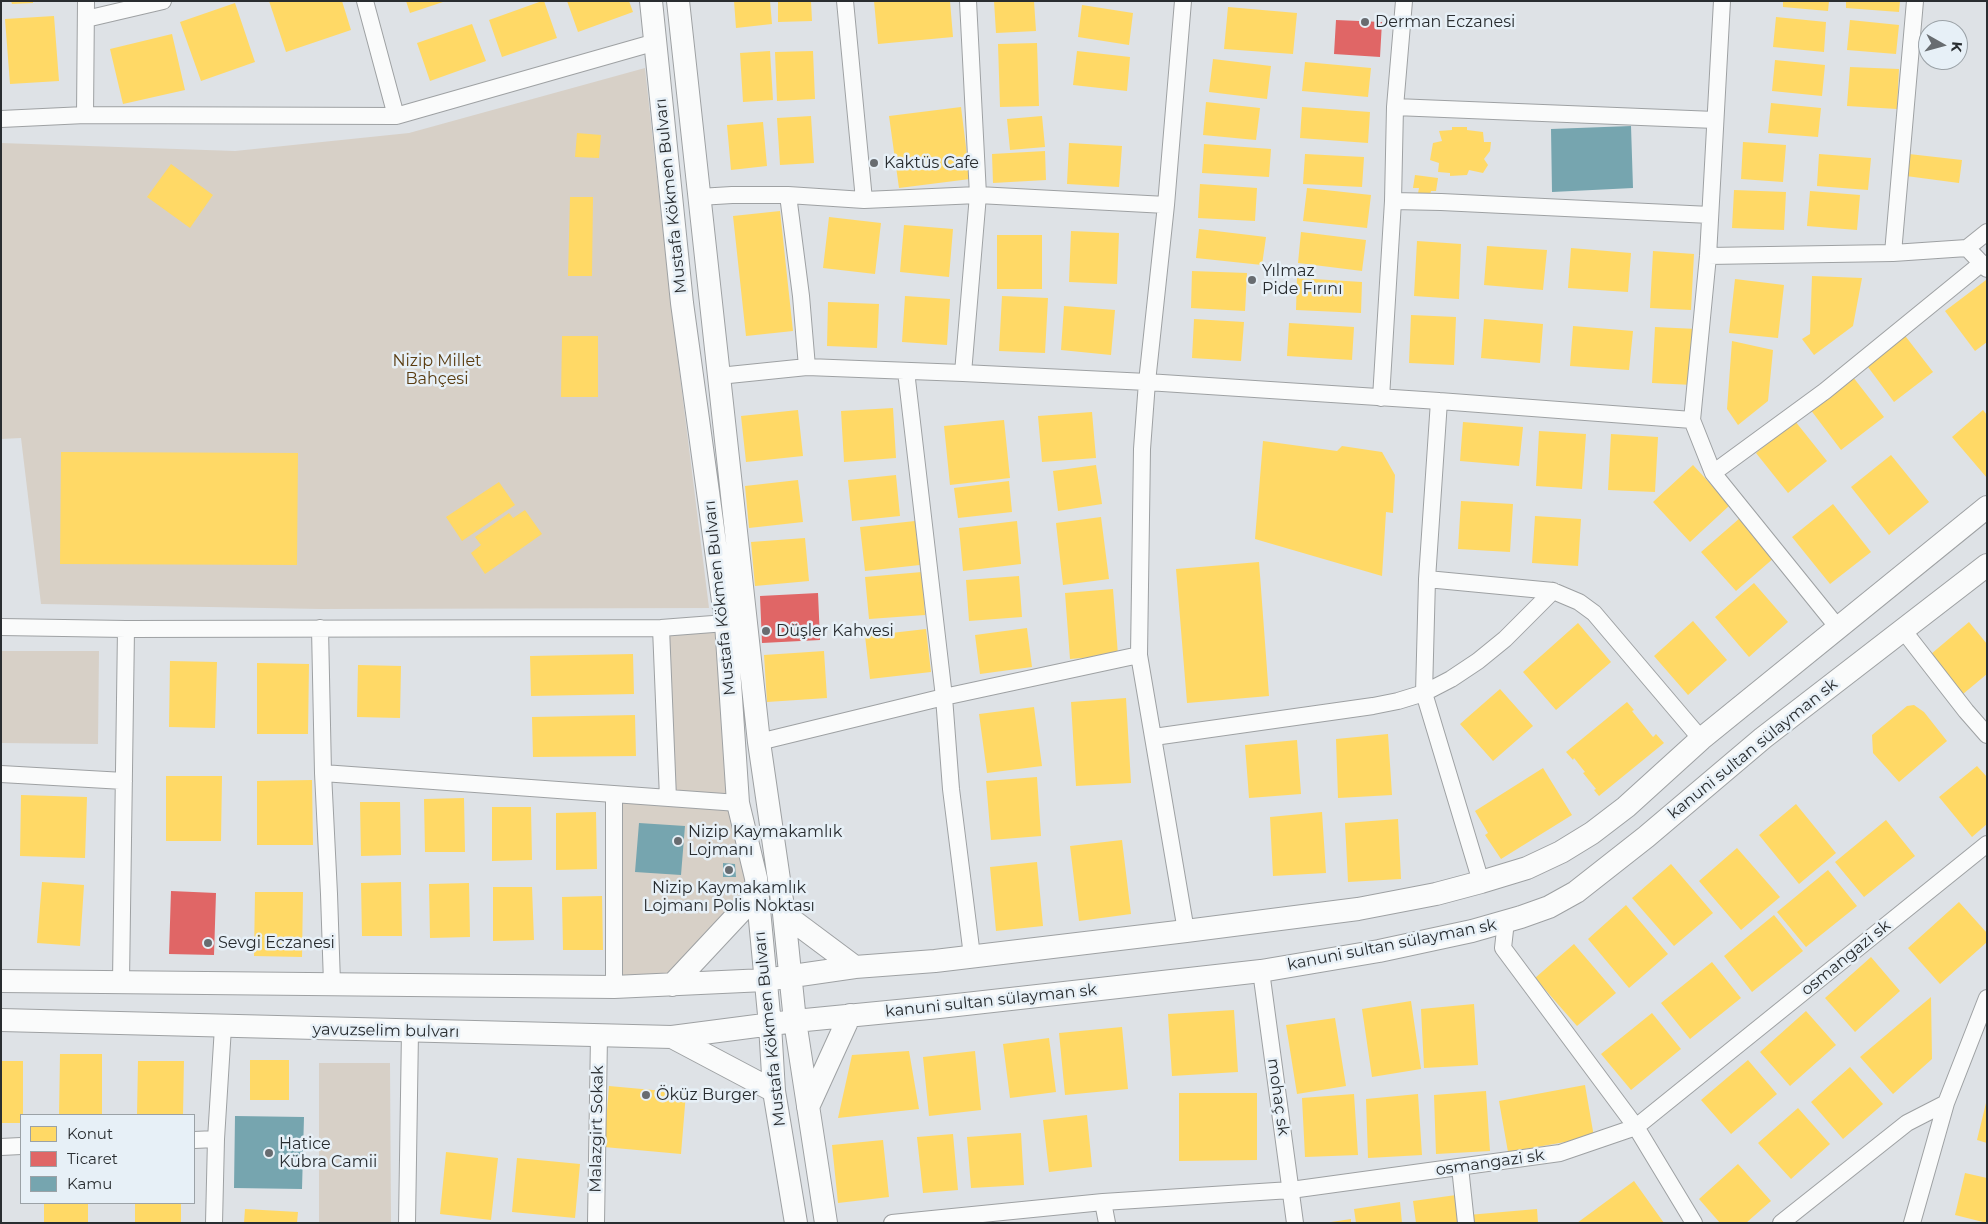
<!DOCTYPE html>
<meta charset="utf-8">
<style>
body{margin:0}
#map{position:relative;width:1988px;height:1224px;overflow:hidden;background:#dee2e6;font-family:Montserrat,sans-serif}
canvas{display:block}
.frame{position:absolute;inset:0;border:2px solid #292d30;pointer-events:none}
.legend{position:absolute;left:20px;top:1114px;width:175px;height:90px;box-sizing:border-box;background:#e7f0f7;border:1px solid #9ba2a7;margin:0;padding:6px 9px;list-style:none;font-size:15px;color:#292d30}
.legend li{display:flex;align-items:center;gap:10px;height:25px}
.legend b{width:25px;border:1px solid #9ba2a7}
.north{position:absolute;left:1918px;top:20px;width:50px;height:50px;box-sizing:border-box;background:#e7f0f7;border:1px solid #9ba2a7;border-radius:50%;rotate:97deg;font-size:14px;font-weight:700;line-height:20px;text-align:center;color:#292d30}
.north::after{content:'';display:block;margin:auto;width:18px;height:22px;background:#686c70;clip-path:polygon(50% 0,100% 100%,50% 72%,0 100%)}
</style>
<div id="map">
<canvas width="1988" height="1224"></canvas>
<div class="frame"></div>
<ul class="legend">
<li><b style="height:14px;background:#ffd966"></b>Konut</li>
<li><b style="height:14px;background:#e06666"></b>Ticaret</li>
<li><b style="height:14px;background:#76a5af"></b>Kamu</li>
</ul>
<div class="north">K</div>
</div>
<script>
const ctx = document.querySelector('canvas').getContext('2d');
ctx.lineJoin = 'round';
function fill(path, color) { ctx.fillStyle = color; ctx.fill(path, 'evenodd'); }
const poly = rows => new Path2D(rows.map(r => 'M' + r).join(''));
function trace(path, color, width, dash) { ctx.strokeStyle = color; ctx.lineWidth = width; ctx.lineCap = dash ? 'butt' : 'round'; ctx.setLineDash(dash || []); ctx.stroke(path); }
function drawText(font, color, halo, rows, align = 'center') {
  ctx.font = font + ' Montserrat,sans-serif'; ctx.lineWidth = 5; ctx.setLineDash([]); ctx.textBaseline = 'middle'; ctx.strokeStyle = halo; ctx.fillStyle = color; for (const [text, x, y, turn = 0] of rows) {
    ctx.save(); ctx.translate(x, y); ctx.rotate((+turn || 0) * Math.PI / 180); ctx.textAlign = isNaN(turn) ? turn : align; if (halo) ctx.strokeText(text, 0, 0); ctx.fillText(text, 0, 0); ctx.restore();
  }
}
fill(poly([
 [645,68,671,304,709,608,321,609,41,604,21,438,1,439,1,143,235,151,409,133],
 [726,623,756,878,672,985,614,987,614,794,668,798,661,628],
 [1,651,99,651,98,744,1,743],
 [319,1063,390,1063,391,1223,319,1223]
]), '#d7d0c7');
fill(poly([
 [11,1,33,1,33,3,12,4],
 [269,1,342,1,351,30,286,52],
 [406,1,443,1,443,2,410,13],
 [542,1,544,1,557,38,502,57,489,20],
 [567,1,629,1,633,12,578,32],
 [734,1,770,1,772,24,736,28],
 [778,1,811,1,812,21,778,22],
 [874,1,950,1,953,37,878,44],
 [994,1,1034,1,1036,31,996,33],
 [1783,1,1829,1,1828,11,1783,7],
 [1846,1,1900,1,1899,12,1846,8],
 [235,3,255,62,201,81,180,22],
 [1082,5,1133,13,1129,45,1078,37],
 [1228,7,1297,13,1293,54,1224,49],
 [54,16,59,81,10,84,5,19],
 [1776,17,1826,22,1824,52,1773,47],
 [1850,20,1899,25,1896,54,1847,50],
 [472,24,486,61,430,81,417,43],
 [172,34,185,90,123,104,110,49],
 [1037,43,1039,106,1000,107,998,44],
 [770,51,773,100,743,102,740,53],
 [813,51,815,99,777,101,775,52],
 [1077,51,1130,57,1127,91,1073,85],
 [1213,59,1271,66,1267,99,1209,92],
 [1775,60,1825,65,1822,96,1772,91],
 [1305,62,1371,68,1368,97,1302,91],
 [1850,67,1899,69,1897,109,1847,106],
 [1206,102,1260,108,1256,140,1203,135],
 [1771,103,1821,108,1818,137,1768,133],
 [961,107,970,179,899,188,889,116],
 [1302,107,1370,112,1368,143,1300,138],
 [811,116,814,163,780,165,777,118],
 [1042,116,1045,147,1010,150,1007,119],
 [763,122,767,166,731,170,727,125],
 [1452,127,1467,127,1467,130,1483,132,1484,142,1491,142,1490,151,1484,159,1488,165,1483,173,1469,170,1467,175,1450,176,1450,173,1438,172,1439,163,1430,160,1433,143,1442,141,1439,131,1452,130],
 [577,133,601,135,599,158,575,157],
 [1743,142,1786,145,1783,182,1741,179],
 [1069,143,1122,146,1119,187,1067,184],
 [1204,144,1271,149,1269,177,1202,173],
 [1045,151,1046,180,993,183,992,154],
 [1305,154,1364,157,1362,187,1303,184],
 [1819,154,1871,158,1868,190,1817,186],
 [1909,154,1962,160,1959,183,1906,176],
 [171,164,213,195,190,228,147,197],
 [1415,175,1438,178,1436,191,1431,191,1429,200,1417,199,1419,188,1413,188],
 [1200,184,1257,188,1255,221,1198,218],
 [1307,188,1371,195,1367,228,1303,221],
 [1734,190,1786,192,1784,230,1732,228],
 [1810,191,1860,195,1857,230,1807,226],
 [570,197,593,197,592,276,568,276],
 [780,211,793,331,746,336,733,216],
 [829,217,881,223,875,274,823,268],
 [904,225,953,229,949,277,900,272],
 [1199,229,1266,237,1262,265,1196,258],
 [1071,231,1119,233,1117,284,1069,282],
 [1301,232,1366,240,1362,271,1298,263],
 [997,235,1042,235,1042,289,997,289],
 [1417,241,1461,244,1459,299,1414,296],
 [1487,246,1547,250,1543,290,1484,285],
 [1571,248,1631,253,1628,292,1568,288],
 [1653,251,1694,254,1691,310,1650,308],
 [1192,271,1247,273,1245,311,1191,308],
 [1812,276,1862,278,1853,326,1814,355,1802,339,1810,334],
 [1297,278,1362,282,1361,313,1296,310],
 [1735,279,1784,285,1778,338,1729,333],
 [1986,280,1987,342,1975,351,1945,311],
 [905,296,950,299,947,345,902,342],
 [1002,296,1048,298,1045,353,999,351],
 [828,302,879,304,877,348,827,346],
 [1064,306,1115,310,1111,355,1061,350],
 [1411,315,1456,317,1454,365,1409,363],
 [1194,319,1244,322,1241,361,1192,358],
 [1484,319,1543,324,1540,363,1481,358],
 [1289,323,1354,327,1352,360,1287,356],
 [1573,326,1633,331,1629,370,1570,366],
 [1655,327,1697,329,1693,385,1652,383],
 [1903,333,1933,372,1894,402,1865,363],
 [562,336,598,336,598,397,561,397],
 [1732,341,1773,350,1768,401,1738,425,1727,409],
 [1853,377,1884,417,1841,450,1810,409],
 [893,408,896,458,844,462,841,411],
 [798,410,803,456,746,462,741,416],
 [1983,410,1987,415,1987,478,1952,437],
 [1092,412,1096,458,1042,462,1038,416],
 [1004,420,1010,478,950,485,944,426],
 [1795,421,1827,461,1788,493,1756,453],
 [1463,422,1523,427,1519,466,1460,461],
 [1539,431,1586,434,1582,489,1536,486],
 [1611,434,1658,437,1655,492,1608,490],
 [1263,441,1337,451,1342,446,1382,452,1395,475,1393,513,1386,512,1382,576,1255,539],
 [61,452,298,453,297,565,60,564],
 [1891,455,1929,502,1889,535,1851,487],
 [1096,465,1102,504,1058,511,1053,471],
 [1693,465,1730,505,1690,542,1653,502],
 [896,475,900,516,852,521,848,480],
 [798,480,803,522,749,528,745,486],
 [1009,481,1012,512,958,518,954,488],
 [499,482,515,505,462,541,446,517],
 [1461,501,1513,504,1510,552,1458,549],
 [1833,504,1871,552,1830,584,1792,537],
 [525,510,542,534,485,574,471,553,481,545,475,537,509,513,513,518],
 [1535,516,1581,519,1578,566,1532,563],
 [1101,517,1109,579,1063,585,1056,523],
 [1740,518,1775,557,1736,591,1701,552],
 [915,521,920,565,865,571,860,527],
 [1017,521,1021,564,963,571,959,528],
 [805,538,809,581,755,586,751,542],
 [1259,562,1269,696,1187,703,1176,569],
 [922,572,925,615,869,619,865,577],
 [1019,576,1022,617,969,621,966,580],
 [1754,583,1788,622,1749,657,1715,617],
 [1113,589,1118,655,1070,659,1065,593],
 [1693,621,1727,660,1688,695,1654,656],
 [1969,622,1987,644,1987,674,1963,694,1931,654],
 [1578,623,1611,662,1556,710,1523,672],
 [1027,628,1032,667,980,674,975,635],
 [926,629,931,672,870,679,865,636],
 [824,651,827,698,767,702,764,655],
 [633,654,634,694,531,696,530,656],
 [170,661,217,662,215,728,169,727],
 [257,663,309,664,308,734,257,734],
 [358,665,401,666,400,718,357,717],
 [1500,689,1533,726,1493,761,1460,724],
 [1126,698,1131,783,1076,786,1071,702],
 [1627,702,1634,710,1632,711,1653,737,1656,734,1664,743,1599,796,1594,790,1596,789,1583,773,1585,772,1574,758,1573,760,1566,752],
 [1914,705,1924,712,1947,741,1899,782,1873,753,1872,735,1907,706],
 [1034,707,1042,766,987,773,979,714],
 [635,715,636,756,533,757,532,717],
 [1388,734,1392,795,1338,798,1336,739],
 [1297,740,1301,794,1249,798,1245,745],
 [1977,766,1987,777,1987,824,1972,837,1939,797],
 [1543,768,1572,815,1501,859,1485,835,1488,833,1475,811],
 [166,776,222,776,221,841,166,841],
 [1037,777,1041,836,991,840,986,781],
 [312,780,313,845,257,845,257,781],
 [21,795,87,797,85,858,20,856],
 [464,798,465,852,425,852,424,799],
 [360,802,400,802,401,855,361,856],
 [1796,804,1836,853,1799,884,1759,835],
 [492,807,531,807,532,860,492,861],
 [596,812,597,869,556,870,556,813],
 [1322,812,1326,873,1273,876,1270,817],
 [1398,819,1401,879,1348,882,1345,823],
 [1886,820,1915,856,1864,897,1835,862],
 [1122,840,1131,914,1079,921,1070,846],
 [1737,848,1780,897,1741,930,1699,881],
 [1037,862,1043,926,996,931,990,867],
 [1671,864,1713,913,1674,946,1632,898],
 [1828,870,1857,906,1806,947,1777,912],
 [42,882,84,885,80,946,37,943],
 [401,882,402,936,362,936,361,883],
 [469,883,470,937,430,938,429,884],
 [493,887,532,887,534,940,493,941],
 [255,892,303,892,302,957,254,956],
 [602,896,603,950,563,950,562,897],
 [1959,902,1987,933,1987,942,1940,984,1908,948],
 [1626,905,1668,954,1629,988,1588,939],
 [1774,915,1803,951,1752,992,1724,956],
 [1574,944,1616,993,1577,1026,1535,978],
 [1871,957,1900,991,1855,1032,1825,998],
 [1712,962,1741,998,1690,1039,1661,1003],
 [1931,997,1932,1059,1893,1094,1860,1057],
 [1411,1001,1421,1069,1372,1077,1362,1009],
 [1474,1004,1478,1065,1424,1068,1421,1009],
 [1234,1010,1238,1072,1172,1076,1168,1014],
 [1806,1011,1836,1045,1790,1086,1760,1052],
 [1652,1013,1681,1049,1631,1090,1601,1054],
 [1335,1018,1346,1086,1297,1094,1286,1025],
 [1122,1027,1128,1089,1065,1095,1059,1033],
 [1049,1038,1056,1092,1010,1098,1003,1044],
 [909,1051,919,1109,838,1118,852,1055],
 [975,1051,981,1110,929,1116,923,1057],
 [60,1054,102,1054,102,1115,59,1115],
 [250,1060,289,1060,289,1100,250,1100],
 [1748,1060,1777,1094,1731,1134,1701,1100],
 [1,1061,23,1061,23,1115,21,1115,21,1123,1,1123],
 [138,1061,184,1061,183,1115,137,1115],
 [1850,1067,1883,1104,1843,1139,1811,1102],
 [1585,1085,1594,1137,1508,1152,1499,1101],
 [609,1086,686,1093,681,1154,604,1147],
 [1486,1091,1490,1151,1436,1154,1434,1095],
 [1179,1093,1257,1093,1257,1160,1179,1161],
 [1354,1094,1358,1155,1305,1157,1302,1098],
 [1418,1094,1422,1155,1368,1158,1366,1099],
 [1986,1103,1987,1103,1987,1143,1977,1140],
 [1798,1108,1830,1144,1791,1179,1758,1143],
 [1087,1115,1092,1167,1049,1172,1043,1120],
 [1021,1133,1024,1185,971,1188,967,1137],
 [953,1134,958,1190,923,1193,917,1137],
 [883,1140,889,1197,838,1203,832,1145],
 [446,1152,498,1158,491,1220,440,1214],
 [517,1158,580,1164,575,1218,512,1212],
 [1738,1164,1771,1201,1746,1223,1720,1223,1699,1199],
 [1965,1173,1987,1178,1987,1223,1955,1215],
 [1634,1181,1664,1223,1577,1223],
 [1456,1195,1460,1223,1416,1223,1413,1201],
 [1400,1202,1402,1223,1356,1223,1354,1209],
 [44,1203,88,1203,88,1223,44,1223],
 [135,1203,181,1203,181,1223,135,1223],
 [245,1209,298,1212,297,1223,244,1223],
 [1537,1209,1538,1223,1469,1223,1468,1215],
 [1351,1219,1351,1223,1331,1223,1331,1222]
]), '#ffd966');
fill(poly([
 [1336,20,1382,22,1380,57,1334,54],
 [818,593,820,640,762,643,760,596],
 [171,891,216,893,214,955,169,954]
]), '#e06666');
fill(poly([
 [1631,126,1633,188,1552,192,1551,129],
 [639,823,685,826,681,875,635,872],
 [723,863,735,864,736,877,723,877],
 [235,1116,304,1117,302,1189,234,1188]
]), '#76a5af');
const street = poly([
 [365,1,396,116,656,42],
 [845,1,864,200],
 [1183,1,1166,205,1147,382,1142,449,1139,655,1186,931],
 [86,19,163,1],
 [1395,107,1715,120],
 [85,115,86,1],
 [1,119,85,115,396,116],
 [788,195,801,296,807,367],
 [699,197,732,195,788,195,864,200,978,195,1166,205],
 [1393,201,1441,202,1710,215],
 [1967,248,1987,232],
 [1893,253,1915,1],
 [1708,256,1893,253,1967,248,1987,269],
 [906,371,944,697,951,789,972,956],
 [963,373,978,195,968,1],
 [719,376,807,367,963,373,1147,382,1439,401,1692,420,1713,473,1839,629],
 [1381,398,1393,201,1395,107,1404,1],
 [1439,401,1427,579,1424,693,1481,882],
 [1692,420,1708,256,1722,1],
 [1713,473,1825,391,1982,263],
 [1427,579,1553,591],
 [1,627,126,629,661,628,726,623],
 [320,628,323,773,329,894,332,983],
 [661,628,668,798],
 [1903,630,1966,711,1987,735],
 [1154,737,1373,706,1398,701,1424,693,1451,679,1478,661,1505,639,1553,591,1579,602,1594,613,1701,739],
 [759,742,944,697,1139,655],
 [323,773,738,803],
 [1,774,124,781],
 [1506,921,1503,948,1636,1127,1694,1223],
 [1261,971,1295,1223],
 [121,981,126,629],
 [614,987,614,794],
 [194,1140,216,1139],
 [1,1147,21,1146],
 [1460,1167,1466,1223],
 [1103,1202,1107,1223],
 [214,1223,216,1139,223,1027],
 [407,1223,410,1031],
 [596,1223,599,1036],
 [892,1223,1103,1202,1291,1190,1560,1153,1636,1127,1987,844],
 [1781,1223,1907,1123,1946,1103],
 [1912,1223,1946,1103,1987,998]
]);
const secondary = poly([
 [651,1,682,303,726,623,738,803,756,878,770,1025,774,1091,796,1223],
 [678,1,759,742,784,914,795,1021,826,1223],
 [784,914,855,967],
 [1,981,614,987,765,980,855,967,935,961,1186,931,1358,909,1436,894,1481,882,1527,868,1561,852,1592,833,1626,807,1701,739,1987,507],
 [672,985,757,894],
 [1,1020,672,1037,795,1021,939,1007,1261,971,1379,951,1472,931,1521,917,1549,907,1576,892,1646,837,1763,738,1987,565],
 [672,1037,774,1091],
 [808,1107,850,1015]
]);
trace(street, '#9ea1a3', 18);
trace(secondary, '#9ea1a3', 24);
trace(street, '#fafbfb', 16);
trace(secondary, '#fafbfb', 22);
for (const [x, y, r, color] of [
 [1365,22,5,"#686c70"],
 [874,163,5,"#686c70"],
 [1252,280,5,"#686c70"],
 [766,631,5,"#686c70"],
 [678,841,5,"#686c70"],
 [729,870,5,"#686c70"],
 [208,943,5,"#686c70"],
 [646,1095,5,"#686c70"],
 [269,1153,5,"#686c70"]
]) { const dot = new Path2D(); dot.arc(x, y, r, 0, 2 * Math.PI); ctx.fillStyle = color; ctx.fill(dot); trace(dot, '#e7f0f7', 2); }
drawText('16px', '#292d30', '#e7f0f7', [
 ["Derman Eczanesi",1375,22],
 ["Kaktüs Cafe",884,163],
 ["Yılmaz",1262,271],
 ["Pide Fırını",1262,289],
 ["Düşler Kahvesi",776,631],
 ["Nizip Kaymakamlık",688,832],
 ["Lojmanı",688,850],
 ["Nizip Kaymakamlık",729,888,"center"],
 ["Lojmanı Polis Noktası",729,906,"center"],
 ["Sevgi Eczanesi",218,943],
 ["Öküz Burger",656,1095],
 ["Hatice",279,1144],
 ["Kübra Camii",279,1162]
], 'left');
drawText('16px', '#292d30', '#e7f0f7', [
 ["Mustafa Kökmen Bulvarı",671,196,-96],
 ["Mustafa Kökmen Bulvarı",720,598,-96],
 ["kanuni sultan sülayman sk",1753,749,-39],
 ["kanuni sultan sülayman sk",1392,945,-11],
 ["osmangazi sk",1846,958,-39],
 ["kanuni sultan sülayman sk",991,1001,-6],
 ["Mustafa Kökmen Bulvarı",770,1029,-96],
 ["yavuzselim bulvarı",386,1031,1],
 ["mohaç sk",1278,1097,82],
 ["Malazgirt Sokak",597,1129,-89],
 ["osmangazi sk",1490,1163,-8]
]);
drawText('16px', '#593b0f', '#e7f0f7', [
 ["Nizip Millet",437,361],
 ["Bahçesi",437,379]
]);
</script>
